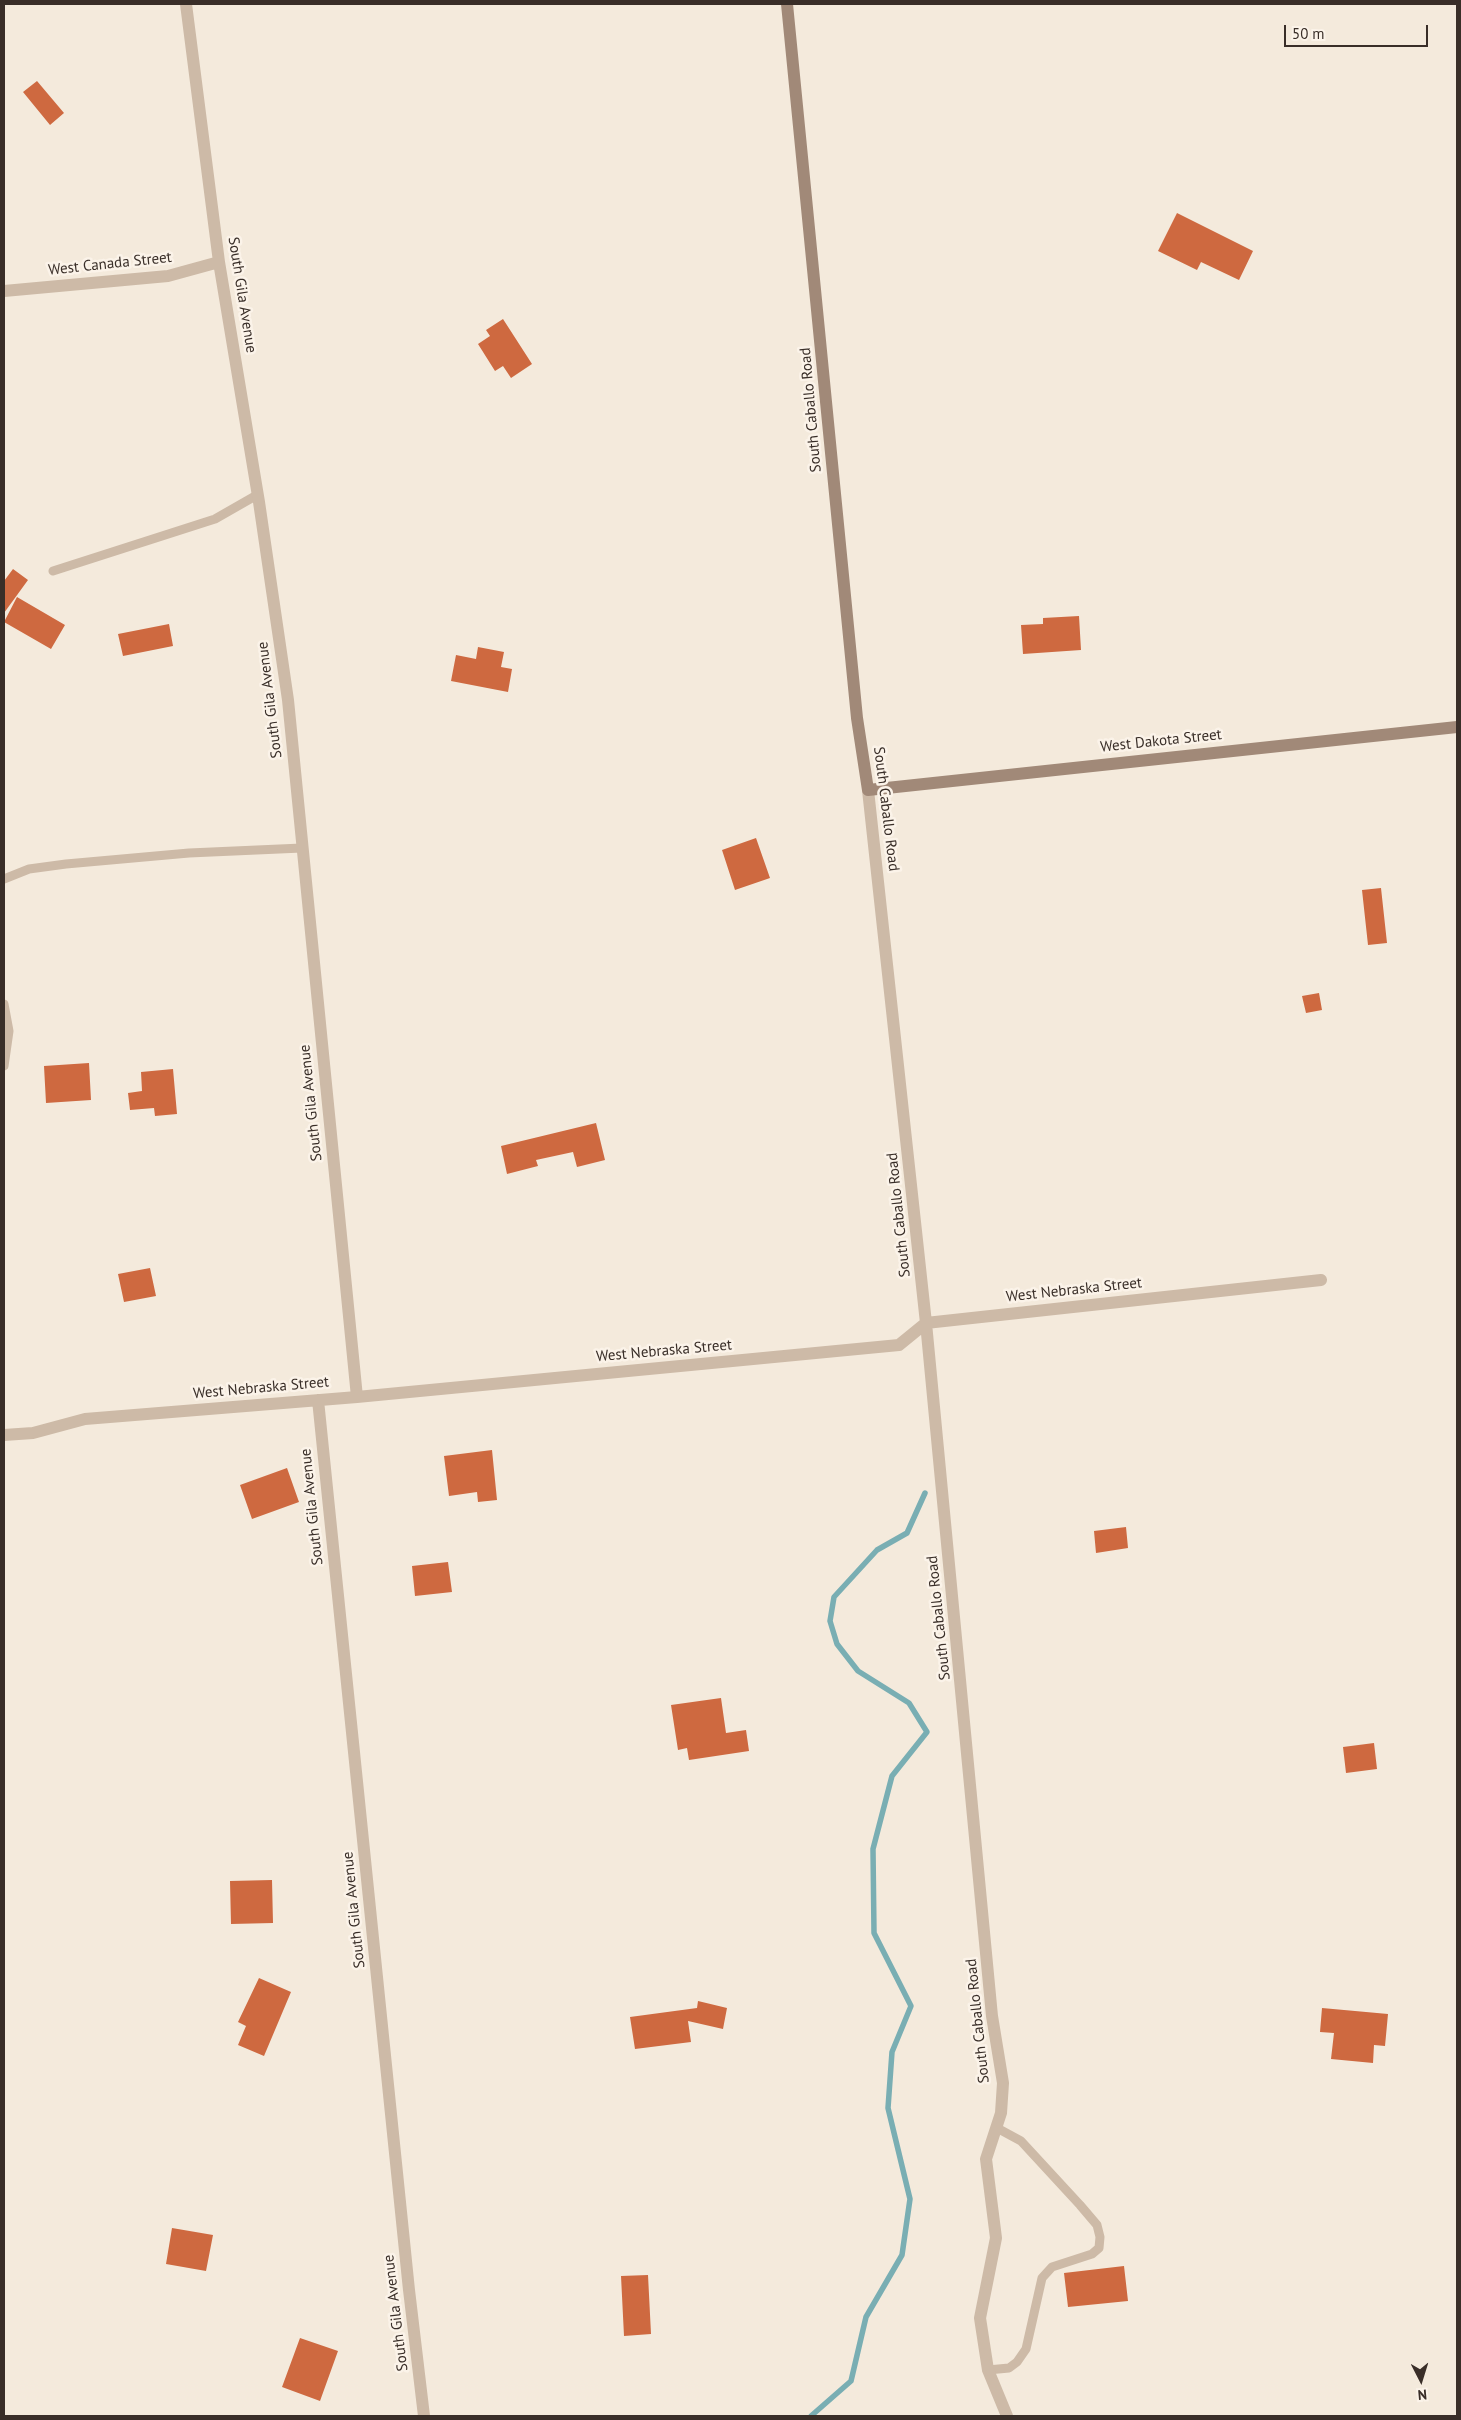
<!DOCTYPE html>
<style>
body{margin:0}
#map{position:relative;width:1461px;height:2420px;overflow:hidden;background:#f4eadc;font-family:"PT Sans",sans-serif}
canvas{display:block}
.frame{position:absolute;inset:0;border:5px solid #392e28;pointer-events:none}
.north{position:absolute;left:1396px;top:2355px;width:50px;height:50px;-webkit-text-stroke:4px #fbf3e9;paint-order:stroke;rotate:175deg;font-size:14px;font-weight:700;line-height:20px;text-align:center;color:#392e28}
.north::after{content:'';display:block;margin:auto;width:18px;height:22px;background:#392e28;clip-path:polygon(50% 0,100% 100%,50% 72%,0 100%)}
.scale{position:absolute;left:1284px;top:25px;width:144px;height:22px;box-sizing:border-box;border:2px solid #392e28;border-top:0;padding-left:6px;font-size:15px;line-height:18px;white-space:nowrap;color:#392e28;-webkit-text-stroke:4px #fbf3e9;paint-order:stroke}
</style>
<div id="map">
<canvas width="1461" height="2420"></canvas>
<div class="frame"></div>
<div class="north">N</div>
<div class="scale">50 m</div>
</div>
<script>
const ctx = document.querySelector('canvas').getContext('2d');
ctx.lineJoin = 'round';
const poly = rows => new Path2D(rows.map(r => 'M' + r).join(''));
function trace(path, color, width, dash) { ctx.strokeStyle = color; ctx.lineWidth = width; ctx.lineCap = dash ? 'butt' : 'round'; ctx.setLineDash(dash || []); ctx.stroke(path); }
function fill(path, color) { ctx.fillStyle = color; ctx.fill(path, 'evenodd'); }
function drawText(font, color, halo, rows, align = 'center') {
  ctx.font = font + ' "PT Sans",sans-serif'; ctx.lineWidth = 5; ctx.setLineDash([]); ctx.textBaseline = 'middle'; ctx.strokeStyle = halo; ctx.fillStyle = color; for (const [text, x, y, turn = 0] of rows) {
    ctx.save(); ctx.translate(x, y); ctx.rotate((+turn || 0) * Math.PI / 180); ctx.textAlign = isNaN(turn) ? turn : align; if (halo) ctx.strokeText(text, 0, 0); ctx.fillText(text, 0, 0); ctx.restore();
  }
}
trace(poly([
 [811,2416,851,2381,866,2317,902,2255,910,2199,888,2108,892,2052,911,2006,874,1933,873,1849,892,1776,927,1732,909,1703,858,1671,837,1644,830,1621,834,1597,877,1550,907,1533,925,1493]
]), '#79aeb3', 5.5);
fill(poly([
 [37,81,64,113,50,125,23,92],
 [1177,213,1253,251,1239,280,1201,262,1197,270,1158,251],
 [503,319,532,364,511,378,503,366,495,371,478,344,490,336,486,330],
 [13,569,28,580,4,613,4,581],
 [17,597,65,625,51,649,4,622],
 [1079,616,1081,650,1023,654,1021,625,1043,624,1043,618],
 [169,624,173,646,123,656,118,634],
 [478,647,504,652,501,667,512,669,508,692,451,681,456,655,476,659],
 [756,838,770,878,735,890,722,850],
 [1381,888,1387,943,1368,945,1362,890],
 [1319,993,1322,1010,1306,1013,1302,996],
 [89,1063,91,1100,46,1103,44,1066],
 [173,1069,177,1114,155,1116,154,1108,130,1110,128,1093,142,1091,141,1072],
 [596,1123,605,1160,577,1167,573,1152,536,1160,538,1166,507,1174,501,1146],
 [150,1268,156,1296,124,1302,118,1274],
 [492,1450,497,1500,478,1502,477,1492,449,1496,444,1456],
 [287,1468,299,1502,252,1519,240,1485],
 [1126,1527,1128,1548,1096,1553,1094,1531],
 [448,1562,452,1592,415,1596,412,1566],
 [721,1698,726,1733,746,1730,749,1751,689,1760,687,1748,678,1750,671,1705],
 [1374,1743,1377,1769,1346,1773,1343,1747],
 [272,1880,273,1923,231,1924,230,1881],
 [259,1978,291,1992,264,2056,238,2045,246,2026,238,2022],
 [698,2001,727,2008,723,2029,688,2021,691,2042,635,2049,630,2017,697,2008],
 [1322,2008,1388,2014,1385,2046,1374,2045,1373,2063,1331,2059,1334,2033,1320,2032],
 [172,2228,213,2235,206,2271,166,2264],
 [1124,2266,1128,2301,1068,2307,1064,2273],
 [648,2275,651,2334,624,2336,621,2276],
 [300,2338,338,2351,320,2401,282,2387]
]), '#ce6940');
trace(poly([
 [53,571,215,519,257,495],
 [4,879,29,869,66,864,189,853,302,848],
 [4,1004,9,1031,4,1066],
 [988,2370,1009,2368,1017,2362,1026,2349,1042,2278,1052,2267,1092,2254,1099,2248,1100,2237,1097,2225,1080,2205,1021,2141,997,2128]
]), '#cdbaa7', 9);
trace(poly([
 [186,4,219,262,259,502,288,700,357,1397],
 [4,291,168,276,219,262],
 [868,790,926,1323,992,2016,1003,2083,1001,2113,986,2159,996,2238,980,2318,988,2370,1007,2416],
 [318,1400,409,2290,424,2416],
 [4,1435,33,1433,85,1419,357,1397,899,1345,926,1323,1321,1280]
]), '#cdbaa7', 12);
trace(poly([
 [787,4,857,718,868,790,1457,727]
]), '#a18978', 12);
drawText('15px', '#392e28', '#fbf3e9', [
 ["West Canada Street",110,264,-6],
 ["South Gila Avenue",242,295,81],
 ["South Caballo Road",811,410,-95],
 ["South Gila Avenue",270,700,-97],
 ["West Dakota Street",1161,741,-6],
 ["South Caballo Road",886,809,83],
 ["South Gila Avenue",311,1103,-96],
 ["South Caballo Road",899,1215,-96],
 ["West Nebraska Street",1074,1290,-6],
 ["West Nebraska Street",664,1351,-5],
 ["West Nebraska Street",261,1388,-5],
 ["South Gila Avenue",312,1507,-96],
 ["South Caballo Road",939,1618,-96],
 ["South Gila Avenue",354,1910,-96],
 ["South Caballo Road",978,2021,-96],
 ["South Gila Avenue",396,2313,-97]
]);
</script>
